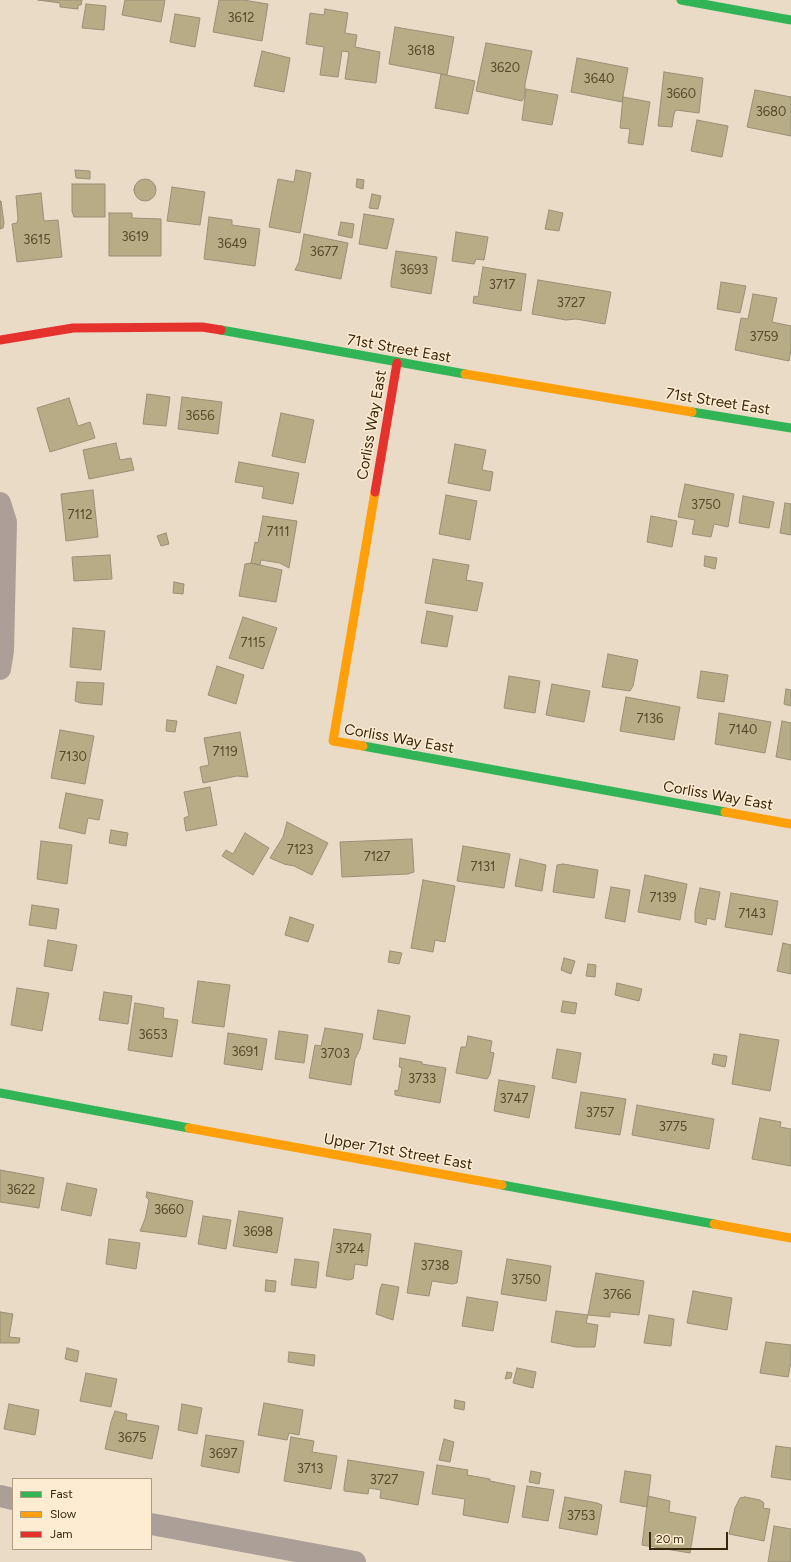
<!DOCTYPE html>
<style>
body{margin:0}
#map{position:relative;width:791px;height:1562px;overflow:hidden;background:#e9dbc6;font-family:Figtree,sans-serif}
canvas{display:block}
.legend{position:absolute;left:12px;top:1478px;width:140px;height:72px;box-sizing:border-box;background:#feecd2;border:1px solid #af9d82;margin:0;padding:5px 7px;list-style:none;font-size:12px;color:#38270b}
.legend li{display:flex;align-items:center;gap:8px;height:20px}
.legend b{width:20px;border:1px solid #af9d82}
.scale{position:absolute;left:649px;top:1532px;width:79px;height:18px;box-sizing:border-box;border:2px solid #38270b;border-top:0;padding-left:5px;font-size:12px;line-height:14px;white-space:nowrap;color:#38270b;-webkit-text-stroke:3px #feecd2;paint-order:stroke}
</style>
<div id="map">
<canvas width="791" height="1562"></canvas>
<ul class="legend">
<li><b style="height:5px;background:#30b455"></b>Fast</li>
<li><b style="height:5px;background:#ff9f0a"></b>Slow</li>
<li><b style="height:5px;background:#e5322d"></b>Jam</li>
</ul>
<div class="scale">20 m</div>
</div>
<script>
const ctx = document.querySelector('canvas').getContext('2d');
ctx.lineJoin = 'round';
function fill(path, color) { ctx.fillStyle = color; ctx.fill(path, 'evenodd'); }
const poly = rows => new Path2D(rows.map(r => 'M' + r).join(''));
function trace(path, color, width, dash) { ctx.strokeStyle = color; ctx.lineWidth = width; ctx.lineCap = dash ? 'butt' : 'round'; ctx.setLineDash(dash || []); ctx.stroke(path); }
function drawText(font, color, halo, rows, align = 'center') {
  ctx.font = font + ' Figtree,sans-serif'; ctx.lineWidth = 3; ctx.setLineDash([]); ctx.textBaseline = 'middle'; ctx.strokeStyle = halo; ctx.fillStyle = color; for (const [text, x, y, turn = 0] of rows) {
    ctx.save(); ctx.translate(x, y); ctx.rotate((+turn || 0) * Math.PI / 180); ctx.textAlign = isNaN(turn) ? turn : align; if (halo) ctx.strokeText(text, 0, 0); ctx.fillText(text, 0, 0); ctx.restore();
  }
}
const building = poly([
 [38,0,82,0,81,5,78,5,78,9,60,7,60,3,38,0],
 [125,0,165,0,161,22,122,15,125,0],
 [219,0,243,0,268,4,262,41,213,32,219,0],
 [86,4,106,6,104,30,82,28,86,4],
 [325,9,348,13,345,33,357,35,355,47,380,52,376,83,345,79,349,52,342,51,338,77,320,75,324,47,306,44,310,13,324,15,325,9],
 [175,14,200,18,195,47,170,42,175,14],
 [395,27,454,37,447,75,389,64,395,27],
 [486,43,532,51,525,84,525,95,522,101,476,91,486,43],
 [262,51,290,58,284,92,254,86,262,51],
 [577,58,628,68,622,102,571,92,577,58],
 [664,72,703,78,699,113,676,110,674,114,672,127,658,126,664,72],
 [441,74,475,81,468,114,435,108,441,74],
 [526,89,558,95,552,125,522,120,526,89],
 [755,90,791,97,791,136,747,127,755,90],
 [623,97,650,102,643,145,628,143,630,129,620,128,623,97],
 [697,120,728,126,722,157,691,151,697,120],
 [75,170,90,171,90,179,76,178,75,170],
 [296,170,311,173,300,233,269,227,278,179,294,182,296,170],
 [357,179,364,180,363,189,356,187,357,179],
 '134 190a11 11 0 1 1 22 0a11 11 0 1 1-22 0Z',
 [72,184,105,184,105,217,74,217,72,211,72,184],
 [172,187,205,192,200,225,167,221,172,187],
 [41,193,44,221,58,220,62,257,17,262,12,224,17,223,18,219,16,196,41,193],
 [372,194,381,196,378,209,369,208,372,194],
 [0,201,1,201,4,223,3,228,0,229,0,201],
 [549,210,563,213,559,231,545,229,549,210],
 [109,213,132,213,132,218,161,219,161,256,109,256,109,213],
 [364,214,394,219,387,249,359,244,364,214],
 [209,217,232,220,232,225,260,229,255,266,204,259,209,217],
 [341,222,354,224,352,238,338,235,341,222],
 [456,232,488,237,484,260,476,259,474,264,452,261,456,232],
 [304,234,348,243,341,279,295,270,299,262,304,234],
 [396,251,437,257,431,294,391,287,391,282,396,251],
 [483,267,526,274,521,311,473,303,474,296,478,297,483,267],
 [538,280,611,292,605,324,576,319,566,320,532,314,538,280],
 [721,282,746,286,740,313,717,309,721,282],
 [753,294,777,298,772,322,791,326,791,349,789,361,735,350,741,318,748,319,753,294],
 [147,394,170,397,166,426,143,424,147,394],
 [182,397,222,402,218,434,178,429,182,397],
 [69,398,78,426,90,422,95,438,50,452,37,408,69,398],
 [281,413,314,420,305,463,272,456,281,413],
 [116,443,120,460,131,458,134,470,89,479,83,450,116,443],
 [455,444,486,450,482,470,493,472,490,491,448,483,455,444],
 [239,462,299,473,293,504,262,498,264,487,235,482,239,462],
 [685,484,734,494,728,527,714,524,711,537,692,534,695,520,678,517,685,484],
 [93,490,98,537,66,541,61,494,93,490],
 [446,495,477,501,470,540,439,534,446,495],
 [743,496,774,502,769,528,739,523,743,496],
 [785,503,791,504,791,535,780,533,785,503],
 [263,516,297,521,289,568,280,563,261,560,260,565,251,563,255,542,258,543,263,516],
 [651,516,677,521,672,547,647,542,651,516],
 [166,533,169,544,161,546,157,536,166,533],
 [110,555,112,579,74,581,72,557,110,555],
 [705,556,717,558,715,569,704,566,705,556],
 [433,559,469,565,466,580,483,583,477,611,425,603,433,559],
 [251,563,282,570,276,602,239,596,245,564,251,563],
 [174,582,184,584,183,594,173,593,174,582],
 [427,611,453,616,447,647,421,643,427,611],
 [243,617,277,628,263,669,229,658,243,617],
 [73,628,105,631,101,670,70,667,73,628],
 [608,654,638,660,633,686,630,691,602,687,608,654],
 [217,666,244,675,236,704,208,695,217,666],
 [701,671,728,675,724,702,697,698,701,671],
 [509,676,540,681,535,713,504,708,509,676],
 [77,682,104,683,102,705,80,703,75,701,77,682],
 [552,684,590,691,584,722,546,715,552,684],
 [786,689,791,690,791,706,784,704,786,689],
 [626,697,680,707,674,740,620,731,626,697],
 [719,713,771,722,765,753,715,744,719,713],
 [167,720,177,721,175,732,166,731,167,720],
 [782,721,791,723,791,760,776,757,782,721],
 [60,730,94,736,85,784,51,778,60,730],
 [240,732,248,777,237,776,203,783,200,767,209,765,204,738,240,732],
 [210,787,217,825,186,831,184,818,189,816,184,792,210,787],
 [66,793,103,800,99,820,88,818,85,834,59,828,66,793],
 [287,822,328,843,312,875,294,866,284,864,270,858,283,837,287,822],
 [111,830,128,833,126,846,109,843,111,830],
 [245,833,269,848,253,875,222,856,226,850,233,854,245,833],
 [412,839,414,872,408,874,342,877,340,842,412,839],
 [41,841,72,845,67,884,37,879,41,841],
 [463,846,510,854,504,888,457,881,463,846],
 [520,859,546,865,542,891,515,886,520,859],
 [563,864,598,870,594,898,553,892,557,865,563,864],
 [645,875,687,884,680,920,638,912,645,875],
 [423,880,455,886,445,942,435,940,433,952,411,948,423,880],
 [611,887,630,890,625,922,605,918,611,887],
 [700,888,720,892,715,920,707,918,706,925,695,922,695,911,700,888],
 [731,893,778,901,772,935,725,927,731,893],
 [32,905,59,909,56,929,29,925,32,905],
 [290,917,314,925,308,942,285,935,290,917],
 [48,940,77,945,72,971,44,966,48,940],
 [783,943,791,945,791,974,777,971,783,943],
 [390,951,402,953,399,964,388,962,390,951],
 [564,958,575,961,571,974,561,970,564,958],
 [588,964,596,965,595,977,586,976,588,964],
 [198,981,230,985,224,1027,192,1023,198,981],
 [617,983,642,989,639,1001,615,995,617,983],
 [17,988,49,993,42,1031,11,1025,17,988],
 [104,992,132,996,128,1024,99,1020,104,992],
 [563,1001,577,1003,575,1014,561,1012,563,1001],
 [135,1003,164,1008,163,1018,178,1020,172,1057,128,1050,135,1003],
 [378,1010,410,1016,405,1044,373,1039,378,1010],
 [325,1028,363,1034,360,1049,355,1059,351,1085,309,1078,315,1045,321,1046,325,1028],
 [279,1031,308,1035,304,1063,275,1059,279,1031],
 [228,1033,267,1039,262,1070,224,1064,228,1033],
 [740,1034,779,1040,770,1091,732,1084,740,1034],
 [468,1036,492,1041,490,1052,494,1053,490,1074,487,1079,456,1073,461,1047,466,1047,468,1036],
 [557,1049,581,1053,576,1083,552,1078,557,1049],
 [714,1054,727,1056,725,1067,712,1064,714,1054],
 [400,1058,422,1062,422,1064,446,1068,440,1103,395,1095,395,1090,398,1091,402,1068,399,1067,400,1058],
 [499,1080,535,1086,529,1118,494,1111,499,1080],
 [581,1092,626,1099,620,1135,575,1128,581,1092],
 [637,1105,714,1119,709,1149,632,1135,637,1105],
 [760,1118,781,1122,780,1127,791,1129,791,1166,752,1159,760,1118],
 [0,1170,44,1178,39,1208,0,1202,0,1170],
 [67,1183,97,1189,91,1216,61,1210,67,1183],
 [147,1192,193,1201,186,1237,140,1231,145,1219,149,1200,146,1197,147,1192],
 [239,1211,283,1218,277,1253,233,1246,239,1211],
 [203,1216,231,1220,226,1249,198,1244,203,1216],
 [334,1229,371,1234,367,1266,355,1264,353,1279,348,1280,326,1276,334,1229],
 [109,1239,140,1243,136,1269,106,1264,109,1239],
 [415,1243,462,1251,457,1283,452,1284,432,1281,429,1296,407,1293,415,1243],
 [295,1259,319,1262,316,1288,291,1285,295,1259],
 [507,1259,551,1266,546,1301,501,1294,507,1259],
 [596,1273,644,1281,639,1315,610,1312,610,1317,588,1315,596,1273],
 [266,1280,276,1281,275,1292,265,1291,266,1280],
 [382,1284,399,1287,393,1320,376,1314,380,1289,382,1284],
 [693,1291,732,1298,727,1330,687,1323,693,1291],
 [467,1297,498,1302,493,1331,462,1326,467,1297],
 [556,1311,588,1315,586,1323,598,1325,595,1347,576,1347,551,1342,556,1311],
 [0,1312,13,1314,9,1337,20,1338,19,1343,0,1343,0,1312],
 [649,1315,674,1319,671,1346,644,1343,649,1315],
 [766,1342,791,1345,791,1362,788,1377,760,1373,766,1342],
 [67,1348,79,1351,77,1362,65,1359,67,1348],
 [289,1352,315,1355,314,1366,288,1362,289,1352],
 [517,1368,536,1372,533,1388,513,1383,517,1368],
 [507,1372,512,1373,511,1378,505,1379,507,1372],
 [86,1373,117,1379,111,1407,80,1401,86,1373],
 [455,1400,465,1402,464,1410,454,1408,455,1400],
 [264,1403,303,1410,299,1435,289,1433,287,1440,258,1435,264,1403],
 [9,1404,39,1410,35,1435,4,1429,9,1404],
 [182,1404,202,1408,197,1434,178,1430,182,1404],
 [115,1411,127,1414,126,1420,159,1426,152,1459,105,1449,111,1422,115,1411],
 [206,1435,244,1441,239,1473,201,1466,206,1435],
 [291,1437,314,1441,312,1452,337,1456,331,1489,284,1481,291,1437],
 [444,1439,454,1442,450,1462,439,1460,444,1439],
 [776,1446,791,1448,791,1480,771,1477,776,1446],
 [348,1460,424,1472,418,1505,380,1498,381,1490,369,1488,368,1494,344,1491,344,1487,348,1460],
 [437,1465,468,1470,467,1475,490,1479,490,1481,515,1486,508,1523,463,1515,465,1499,432,1494,437,1465],
 [531,1471,541,1473,539,1484,529,1482,531,1471],
 [625,1471,651,1475,647,1507,620,1502,625,1471],
 [527,1486,554,1490,548,1521,522,1517,527,1486],
 [648,1496,670,1501,669,1512,696,1517,690,1553,642,1545,648,1496],
 [565,1497,597,1503,602,1505,597,1535,559,1528,565,1497],
 [745,1497,760,1500,764,1503,763,1508,770,1509,764,1541,729,1534,735,1508,740,1498,745,1497],
 [774,1526,791,1529,791,1562,768,1562,774,1526]
]);
fill(building, '#b7ac85');
trace(building, '#999077', 1);
trace(poly([
 [0,503,6,522,3,651,0,669],
 [0,1496,13,1499],
 [151,1524,355,1562]
]), '#ac9f98', 22);
trace(poly([
 [681,0,791,20],
 [221,330,465,374],
 [692,412,791,428],
 [363,746,725,812],
 [0,1093,189,1128],
 [502,1185,714,1224]
]), '#30b455', 9);
trace(poly([
 [465,374,692,412],
 [363,746,333,741,375,492],
 [725,812,791,824],
 [189,1128,502,1185],
 [714,1224,791,1238]
]), '#ff9f0a', 9);
trace(poly([
 [0,340,73,328,202,327,221,330],
 [375,492,397,363]
]), '#e5322d', 9);
drawText('13px', '#58482a', null, [
 ["3612",241,18],
 ["3618",421,51],
 ["3620",505,68],
 ["3640",599,79],
 ["3660",681,94],
 ["3680",771,112],
 ["3619",135,237],
 ["3615",37,240],
 ["3649",232,244],
 ["3677",324,252],
 ["3693",414,270],
 ["3717",502,285],
 ["3727",571,303],
 ["3759",764,337],
 ["3656",200,416],
 ["3750",706,505],
 ["7112",80,515],
 ["7111",278,532],
 ["7115",253,643],
 ["7136",650,719],
 ["7140",743,730],
 ["7119",225,752],
 ["7130",73,757],
 ["7123",300,850],
 ["7127",377,857],
 ["7131",483,867],
 ["7139",663,898],
 ["7143",752,914],
 ["3653",153,1035],
 ["3691",245,1052],
 ["3703",335,1054],
 ["3733",422,1079],
 ["3747",514,1099],
 ["3757",600,1113],
 ["3775",673,1127],
 ["3622",21,1190],
 ["3660",169,1210],
 ["3698",258,1232],
 ["3724",350,1249],
 ["3738",435,1266],
 ["3750",526,1280],
 ["3766",617,1295],
 ["3675",132,1438],
 ["3697",223,1454],
 ["3713",310,1469],
 ["3727",384,1480],
 ["3753",581,1516]
]);
drawText('15px', '#38270b', '#feecd2', [
 ["71st Street East",399,349,10],
 ["71st Street East",718,402,9],
 ["Corliss Way East",372,425,-80],
 ["Corliss Way East",399,739,10],
 ["Corliss Way East",718,796,10],
 ["Upper 71st Street East",398,1152,10]
]);
</script>
